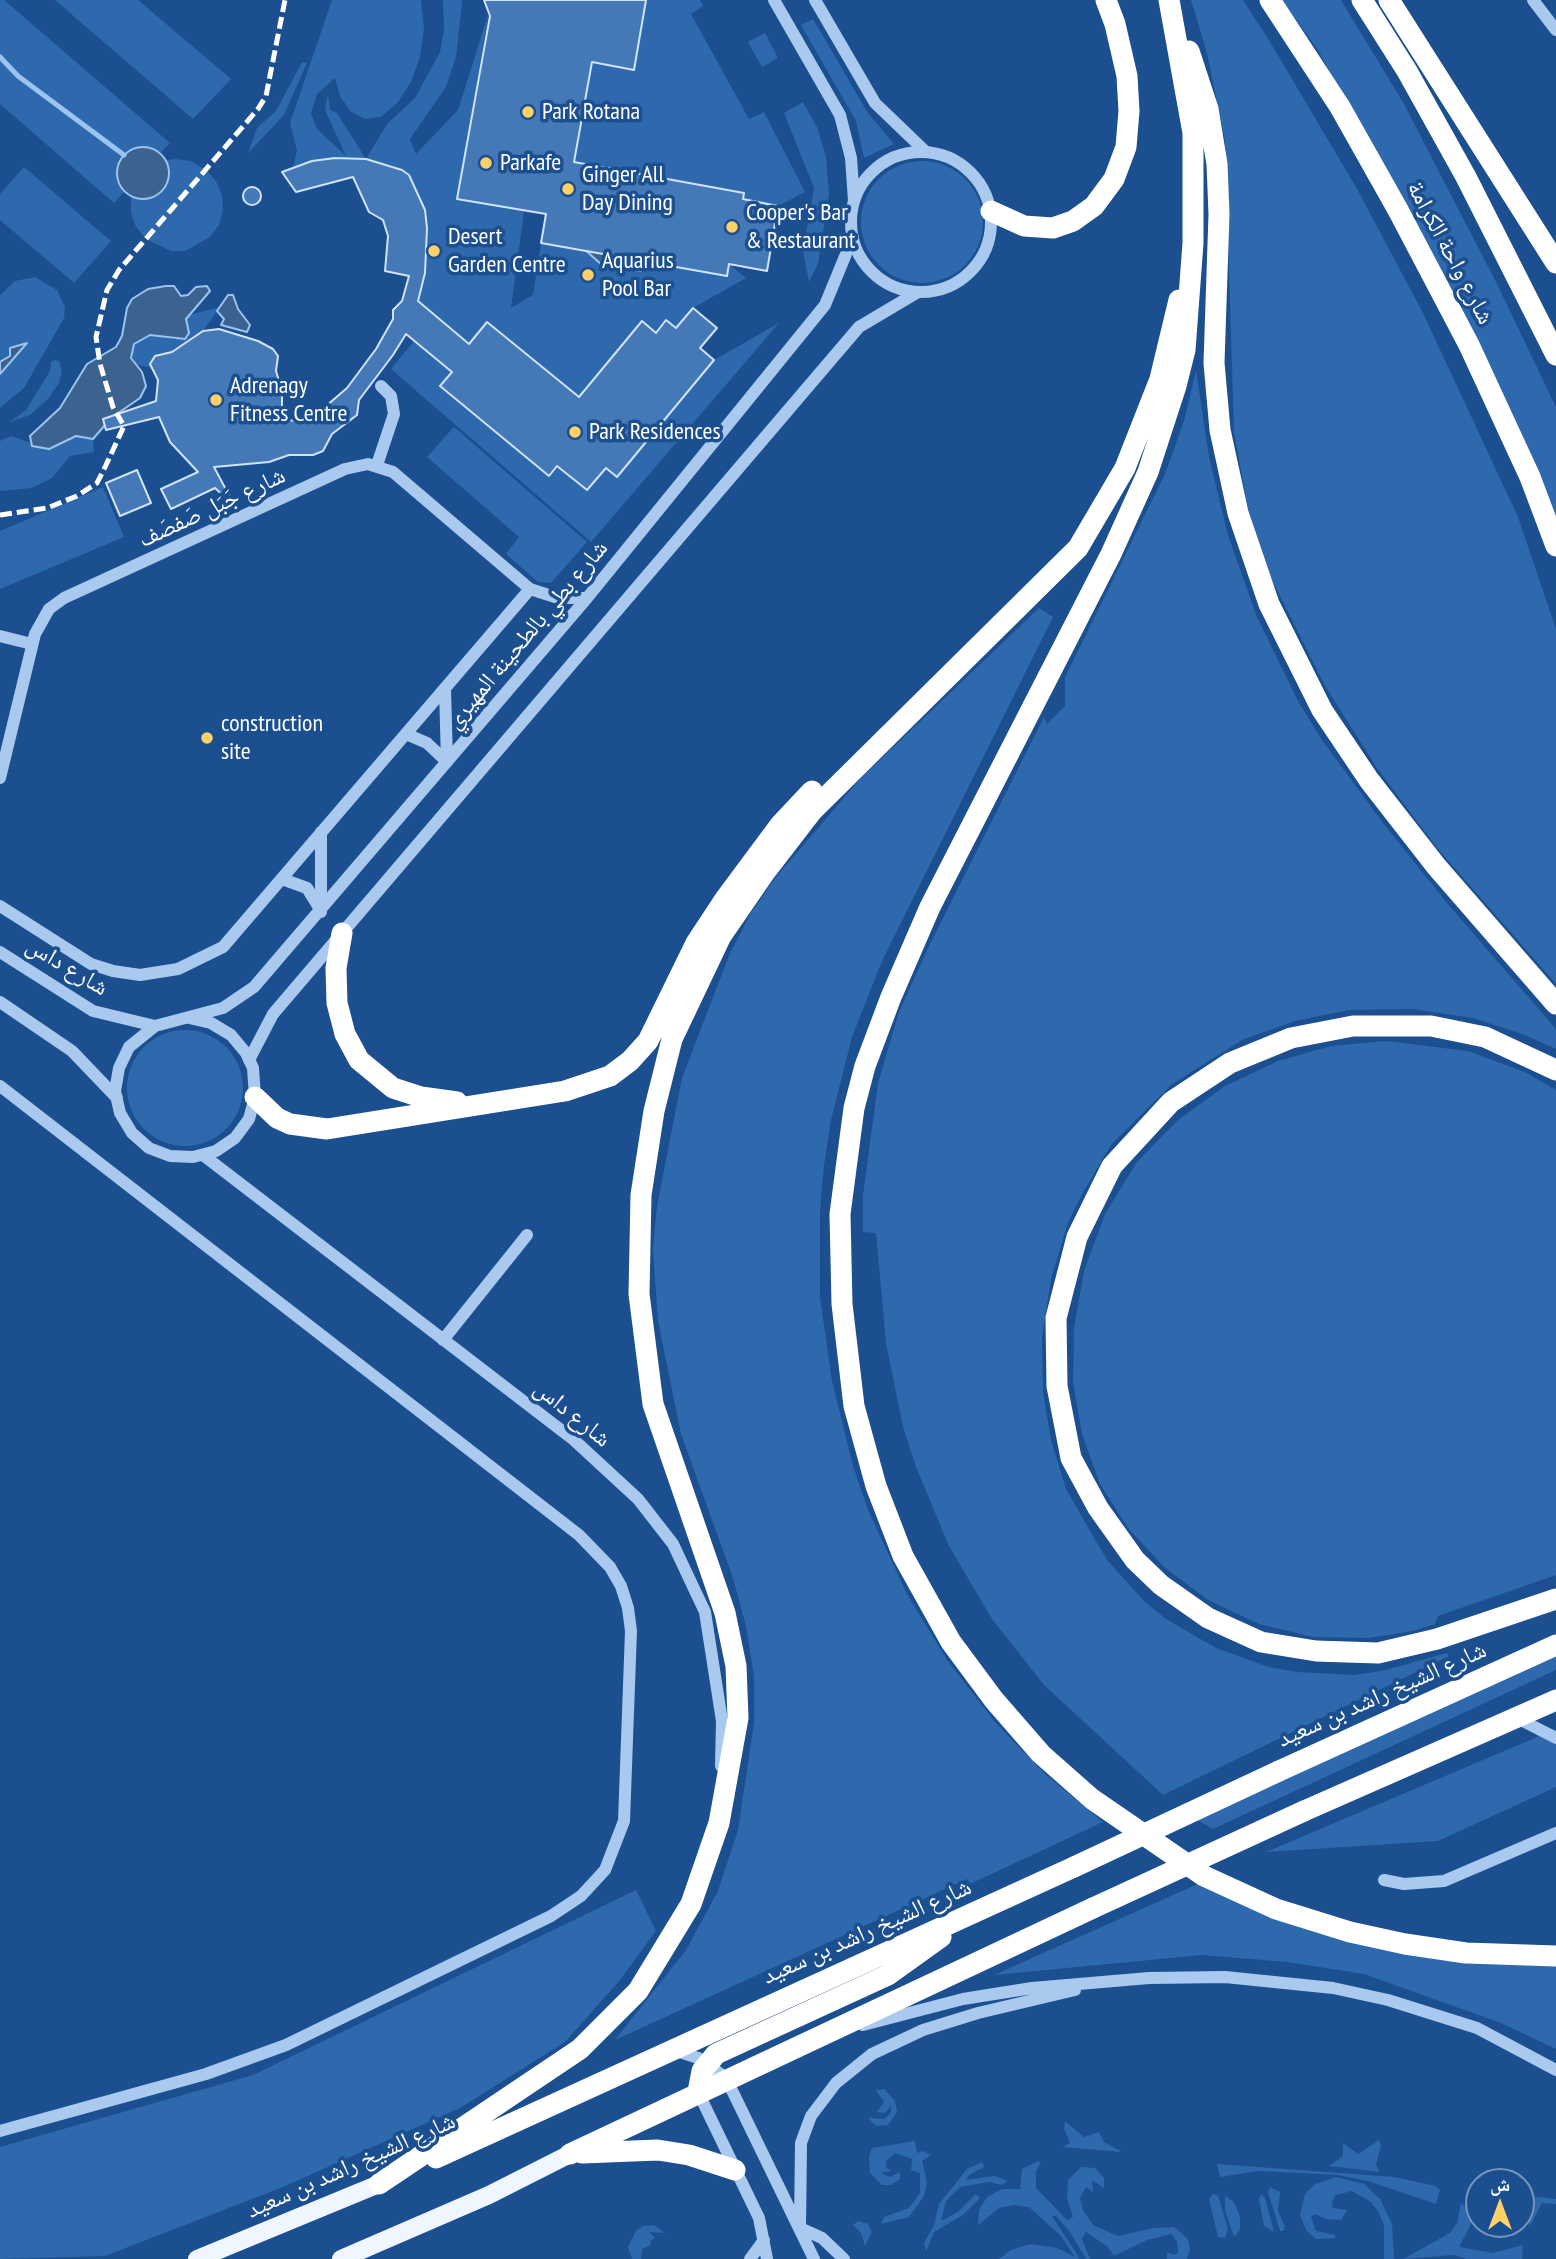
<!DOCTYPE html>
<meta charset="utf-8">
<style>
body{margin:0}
#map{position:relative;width:1556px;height:2259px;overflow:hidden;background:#1b4f8f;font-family:"PT Sans Narrow","Noto Naskh Arabic",sans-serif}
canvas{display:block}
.north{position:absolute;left:1465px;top:2168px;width:70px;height:70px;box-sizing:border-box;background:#1b4f8f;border:2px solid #7695bc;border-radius:50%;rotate:0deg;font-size:19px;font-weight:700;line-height:28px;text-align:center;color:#fff}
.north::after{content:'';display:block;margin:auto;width:24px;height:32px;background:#ffd166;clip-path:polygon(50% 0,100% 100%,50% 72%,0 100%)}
</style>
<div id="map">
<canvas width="1556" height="2259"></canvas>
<div class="north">ش</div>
</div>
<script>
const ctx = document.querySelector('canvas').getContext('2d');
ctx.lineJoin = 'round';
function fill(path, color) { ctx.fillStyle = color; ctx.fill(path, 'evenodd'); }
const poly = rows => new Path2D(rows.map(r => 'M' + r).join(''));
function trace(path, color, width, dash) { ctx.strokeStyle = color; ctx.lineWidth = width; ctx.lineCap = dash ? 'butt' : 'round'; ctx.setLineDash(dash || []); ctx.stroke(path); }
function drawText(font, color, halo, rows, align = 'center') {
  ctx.font = font + ' "PT Sans Narrow","Noto Naskh Arabic",sans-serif'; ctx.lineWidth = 7; ctx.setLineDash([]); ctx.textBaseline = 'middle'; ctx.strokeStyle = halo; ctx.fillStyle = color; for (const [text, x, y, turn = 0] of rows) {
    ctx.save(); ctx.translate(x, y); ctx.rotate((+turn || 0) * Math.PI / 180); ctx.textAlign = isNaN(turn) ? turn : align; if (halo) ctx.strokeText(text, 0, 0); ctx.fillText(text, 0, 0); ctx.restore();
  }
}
fill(poly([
 [0,0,4,0,170,143,160,153,139,147,119,162,118,179,125,191,114,203,0,104],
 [55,0,138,0,231,79,193,119],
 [332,0,421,0,424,28,420,57,411,82,398,102,381,117,365,119,350,111,340,96,335,78,317,94,311,113,317,129,346,156,325,110,328,93,330,110,337,113,366,159,387,124,415,98,440,52,444,29,443,0,461,0,462,3,456,57,446,87,410,139,416,154,458,110,489,12,457,198,524,211,511,308,533,295,541,243,585,251,602,266,641,271,648,262,727,276,729,264,746,278,693,308,676,328,666,320,656,333,642,321,579,397,488,322,469,344,435,316,420,314,417,306,425,273,427,228,425,210,409,175,402,170,375,162,347,158,324,159,293,167,297,150,290,123],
 [646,0,700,0,703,6,691,14,749,119,764,112,805,192,778,206,743,199,744,193,574,162,592,62,633,70],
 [1191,0,1243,0,1267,37,1356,187,1423,313,1518,517,1556,629,1556,984,1437,848,1377,768,1325,686,1271,578,1248,509,1234,432,1225,141,1207,53],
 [1282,0,1341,0,1404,104,1497,284,1556,407,1556,540,1474,348,1318,50],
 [813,19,868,113,894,144,864,158,856,121,801,25],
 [765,33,778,58,762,67,748,42],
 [302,62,307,63,284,115,248,153,257,128,276,111],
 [803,102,817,127,826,157,829,194,818,264,809,282,803,251,814,188,784,113],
 [175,159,191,161,206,170,216,181,222,195,223,211,219,225,210,237,185,251,171,251,146,239,136,227,131,213,131,196,134,197,167,164,166,160],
 '861 222a61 61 0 1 1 122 0a61 61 0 1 1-122 0Z',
 [24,167,111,241,74,283,0,220,0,194],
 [35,277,57,290,65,307,64,318,24,388,0,408,0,374,26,344,10,348,10,356,0,362,0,295,15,281],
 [220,307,203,331,173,351,155,356,152,368,134,364,131,348,144,336,157,335,175,340,189,330,186,322,189,315],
 [779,323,591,542,391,369,414,341,452,372,440,386,549,476,557,466,587,490,606,468,617,476,714,360],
 [55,360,59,361,62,371,59,383,48,399,30,415,10,422,26,410,50,371,51,362],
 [1196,370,1209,457,1228,535,1257,617,1298,701,1322,740,1383,823,1447,903,1556,1029,1556,1049,1525,1035,1473,1018,1412,1009,1349,1010,1295,1021,1242,1040,1171,1085,1111,1145,1081,1196,1068,1223,1051,1279,1042,1337,1043,1392,1051,1440,1066,1489,1107,1560,1144,1601,1166,1619,1216,1648,1269,1667,1297,1672,1354,1675,1382,1671,1447,1653,1449,1656,1163,1795,1044,1685,992,1619,949,1546,916,1467,903,1427,886,1343,876,1233,863,1232,863,1195,878,1083,899,1012,930,944,1044,717,1047,724,1065,706,1065,677,1165,474,1184,421],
 [454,427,587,542,551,583,538,582,506,554,519,537,427,457],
 [81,435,93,439,94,452,70,456,52,478,32,488,0,491,0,441,11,436,48,449],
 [103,487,124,537,0,589,0,531],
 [1039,608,1053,617,882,961,852,1037,831,1120,824,1165,820,1210,820,1297,832,1381,853,1466,868,1510,907,1594,947,1660,995,1722,1046,1775,1103,1822,970,1884,967,1879,615,2040,686,1950,718,1891,738,1830,754,1723,754,1676,746,1626,733,1578,681,1434,658,1321,653,1249,657,1206,682,1078,730,953,751,913,776,877,860,779],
 '127 1088a58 58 0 1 1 116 0a58 58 0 1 1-116 0Z',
 [1386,1041,1468,1051,1525,1072,1556,1090,1556,1575,1438,1616,1435,1624,1413,1631,1368,1638,1313,1637,1259,1624,1208,1600,1164,1567,1128,1528,1100,1484,1082,1434,1073,1382,1074,1328,1084,1271,1105,1214,1137,1162,1178,1120,1225,1086,1278,1061,1331,1046],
 [1556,1649,1556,1670,1213,1829,1192,1817],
 [1556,1729,1556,1787,1438,1841,1266,1852],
 [1200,1883,1360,1945,1472,1964,1556,1966,1556,2049,1501,2023,1364,1974,1287,1962,1202,1955,994,1975],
 [636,1890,656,1931,620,1980,565,2042,460,2108,283,2187,105,2256,0,2259,0,2147,253,2075],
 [884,2089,895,2101,897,2112,888,2125,876,2126,868,2118,885,2119,891,2112,891,2106,885,2113,877,2112,884,2102,876,2090],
 [1065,2121,1084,2137,1099,2132,1104,2142,1122,2152,1062,2147,1070,2143,1064,2128],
 [1379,2140,1381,2146,1376,2164,1379,2172,1329,2166,1343,2156,1343,2143,1358,2154],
 [915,2141,917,2153,923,2151,931,2155,922,2161,927,2182,924,2196,909,2217,881,2224,884,2217,909,2208,920,2193,920,2173,911,2170,912,2159,895,2153,886,2161,886,2167,891,2171,881,2173,890,2177,900,2172,900,2179,891,2185,882,2185,870,2173,869,2156,872,2148],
 [1038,2161,1041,2163,1036,2171,1036,2188,1067,2220,1073,2217,1067,2198,1068,2180,1081,2167,1095,2168,1104,2178,1104,2188,1092,2180,1093,2192,1086,2187,1080,2198,1083,2210,1093,2225,1118,2236,1154,2228,1174,2227,1188,2239,1190,2249,1187,2259,1167,2259,1167,2252,1174,2255,1178,2253,1177,2241,1171,2234,1147,2240,1114,2256,1108,2247,1086,2232,1082,2239,1090,2259,1086,2259,1070,2232,1056,2216,1052,2216,1080,2259,999,2259,1011,2250,1030,2244,1057,2248,1075,2257,1061,2236,1029,2207,1013,2205,999,2208,978,2225,979,2210,987,2197,1002,2189,1020,2189,1022,2169],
 [982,2162,984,2167,969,2175,966,2180,995,2176,1008,2181,1002,2185,989,2182,960,2187,946,2201,941,2221,959,2211,976,2194,980,2198,963,2215,934,2232,926,2252,924,2243,934,2225,939,2204,967,2169],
 [1217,2164,1395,2177,1435,2186,1440,2190,1436,2204,1368,2181,1338,2175,1258,2171,1220,2177],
 [1336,2177,1364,2184,1380,2199,1392,2224,1394,2259,1384,2259,1384,2225,1378,2211,1371,2202,1352,2191,1336,2195,1332,2202,1333,2208,1347,2210,1341,2220,1326,2219,1315,2214,1311,2217,1316,2231,1335,2235,1335,2238,1316,2239,1306,2230,1300,2215,1305,2194,1315,2184],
 [1270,2187,1280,2192,1278,2211,1285,2227,1283,2231,1280,2231,1268,2192],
 [1213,2194,1218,2196,1221,2205,1228,2229,1225,2238,1218,2237,1209,2199],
 [1261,2194,1265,2198,1274,2232,1264,2226,1259,2199],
 [1225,2196,1234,2202,1240,2216,1240,2230,1234,2237,1225,2211],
 [1539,2197,1556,2199,1556,2204,1542,2203,1530,2226,1526,2215,1532,2205,1521,2203,1521,2198],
 [1461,2203,1471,2212,1472,2222,1459,2247,1493,2253,1523,2245,1522,2259,1467,2259,1454,2255,1403,2259,1450,2233,1457,2223],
 [858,2221,868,2224,872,2232,865,2246,861,2233,853,2225],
 [654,2225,665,2233,649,2232,655,2238,650,2241,651,2245,642,2249,641,2259,632,2259,628,2247,636,2231,643,2226]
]), '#2e69ad');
const water = poly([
 '117 173a26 26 0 1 1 52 0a26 26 0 1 1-52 0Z',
 [584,249,649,260,641,271,602,265,584,249],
 [166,286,174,286,181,296,188,295,196,287,207,286,210,291,186,319,189,333,185,339,150,335,134,344,131,358,142,372,146,386,140,398,111,418,93,439,76,436,49,449,32,446,30,436,60,408,87,364,116,347,122,336,127,308,132,299,148,289,166,286],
 [228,295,233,295,238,309,250,325,247,332,221,325,224,319,217,311,228,295],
 [27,343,0,374,0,362,10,356,10,348,27,343]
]);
fill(water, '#3c6290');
trace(water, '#9cc4f0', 2);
trace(poly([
 [0,57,18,76,124,155]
]), '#9cc4f0', 5);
const building = poly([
 [484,0,646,0,634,70,592,62,574,162,744,193,743,199,778,206,767,271,729,264,727,276,541,243,546,214,457,199,490,16,484,0],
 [335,158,366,159,402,170,409,175,425,210,427,228,425,273,418,301,469,344,487,322,579,397,642,321,656,333,666,320,676,328,693,308,717,328,700,348,714,360,617,477,606,468,587,490,557,466,549,476,440,386,452,372,406,334,393,355,359,400,357,415,332,434,323,451,313,455,289,455,269,462,214,467,231,499,228,500,215,488,171,509,161,489,198,472,170,442,159,417,106,430,103,419,156,401,158,380,150,364,155,356,172,352,203,331,219,329,258,341,273,349,278,356,276,371,282,391,282,410,289,420,301,422,312,418,347,388,376,349,393,319,393,310,402,301,409,276,385,271,388,236,383,220,369,212,353,177,296,192,282,172,312,161,335,158],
 '243 196a9 9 0 1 1 18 0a9 9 0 1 1-18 0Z',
 [137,470,151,503,120,516,106,483,137,470]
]);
fill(building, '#4478b7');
trace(building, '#cfe3fa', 2);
trace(poly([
 [774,0,840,115,851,158,854,201],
 [815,0,875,103,926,152],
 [1533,0,1556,30],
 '851 222a70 70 0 1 1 140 0a70 70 0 1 1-140 0Z',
 [377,465,394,414,391,396,381,386],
 [530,589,558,598,587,598],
 [0,636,32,644],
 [445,688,447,762],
 [406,734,427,743,447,762],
 [0,778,35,634,49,609,64,598,345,469,368,464,393,472,530,589,223,947,178,969,140,975,113,971,91,964,0,906],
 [282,879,307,888,320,909],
 [321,912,321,832],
 [0,952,93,1011,155,1026],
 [0,1002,72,1051,117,1098],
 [189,1018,211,1023,231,1035,246,1053,253,1068,255,1097,249,1119,235,1138,216,1151,193,1157,170,1156,149,1148,132,1133,120,1113,115,1091,119,1068,129,1047,155,1026,223,1008,254,987,587,598,825,305,853,237],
 [249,1060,273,1014,859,327,918,292],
 [0,1086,579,1535,610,1567,621,1586,628,1608,631,1631,624,1821,605,1870,581,1896,551,1916,286,2045,206,2074,0,2131],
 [203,1155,574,1440,638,1499,673,1544,705,1612,722,1721,721,1766],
 [443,1340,527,1235],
 [1517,1718,1556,1738],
 [1384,1880,1404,1884,1444,1881,1556,1833],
 [863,2025,963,1999,1032,1988,1149,1978,1225,1977,1333,1988,1388,2000,1477,2028,1556,2070],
 [674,2050,698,2058,726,2078,814,2259],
 [698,2092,759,2218,767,2259],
 [750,2259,764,2240],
 [844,2259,822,2238,800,2228,801,2143,811,2116,836,2083,872,2054,923,2030,978,2013,1075,1990]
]), '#a9c9ee', 12);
trace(poly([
 [197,2259,379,2184],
 [341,2259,489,2195,570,2154]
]), '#f0f6ff', 18);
trace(poly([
 [1169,0,1193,133,1193,243,1185,350,1176,386,1148,472,1111,554,930,907,891,997,865,1066,854,1108,840,1214,842,1304,854,1406,876,1486,903,1556,951,1642,994,1700,1041,1754,1092,1799,1204,1876,1276,1909,1350,1932,1405,1944,1466,1953,1556,1956],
 [1270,0,1340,107,1398,210,1469,345,1530,477,1556,546],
 [1362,0,1407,71,1466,177,1556,355],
 [1389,0,1556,263],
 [1189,51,1208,109,1217,164,1219,214,1214,363,1220,430,1238,513,1269,604,1322,710,1369,780,1436,866,1556,1004],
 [991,211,1024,226,1053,228,1073,221,1094,206,1114,179,1126,147,1129,111,1127,76,1115,24,1106,0],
 [342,933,336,968,337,1003,345,1034,359,1060,393,1088,421,1097,457,1102],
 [1556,1070,1485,1037,1431,1026,1353,1026,1291,1038,1230,1063,1171,1102,1112,1166,1077,1237,1056,1318,1057,1386,1071,1458,1098,1508,1135,1560,1161,1585,1208,1618,1261,1642,1316,1651,1378,1653,1437,1639,1556,1599],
 [255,1097,277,1118,290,1124,327,1129,565,1091,610,1076,630,1061,648,1041,696,943,725,899,780,825,812,791],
 [1279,1771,1556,1645],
 [1304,1811,1556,1700],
 [698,2092,702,2071,716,2054,888,1975,941,1937],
 [582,2153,658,2150,689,2155,735,2170],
 [570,2154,1093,1908],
 [436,2158,1074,1867],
 [379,2184,580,2049,638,1991,691,1904,719,1823,738,1718,736,1666,725,1613,653,1404,639,1294,641,1195,654,1111,672,1039,721,936,765,872,812,811,1078,548,1125,468,1160,379,1179,300]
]), '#fff', 21);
trace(poly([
 [0,515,47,508,77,496,97,483,106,465,124,426,113,407,100,364,96,337,107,290,119,270,258,109,266,96,285,0]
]), '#fff', 5, [12, 5]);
trace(poly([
 [1074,1867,1279,1771],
 [1093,1908,1304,1811]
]), '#fff', 21);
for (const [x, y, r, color] of [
 [528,112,7,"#ffd166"],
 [486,163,7,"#ffd166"],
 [568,189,7,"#ffd166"],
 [732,227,7,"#ffd166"],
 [434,251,7,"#ffd166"],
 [588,275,7,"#ffd166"],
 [216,400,7,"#ffd166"],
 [575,432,7,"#ffd166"],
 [207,738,7,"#ffd166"]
]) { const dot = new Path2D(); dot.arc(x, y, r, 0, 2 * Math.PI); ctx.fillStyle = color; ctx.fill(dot); trace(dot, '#1b4f8f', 2.5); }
drawText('24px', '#fff', '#1b4f8f', [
 ["Park Rotana",542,112],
 ["Parkafe",500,163],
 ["Ginger All",582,175],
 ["Day Dining",582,203],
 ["Cooper's Bar",746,213],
 ["& Restaurant",746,241],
 ["Desert",448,237],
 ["Garden Centre",448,265],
 ["Aquarius",602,261],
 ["Pool Bar",602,289],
 ["Adrenagy",230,386],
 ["Fitness Centre",230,414],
 ["Park Residences",589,432],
 ["construction",221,724],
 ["site",221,752]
], 'left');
drawText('24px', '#fff', '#1b4f8f', [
 ["شارع واحة الكرامة",1450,253,62],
 ["شارع جَبَل صَفصَف",212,508,-25],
 ["شارع بطي بالطحينة المهيري",527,635,-50],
 ["شارع داس",67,967,31],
 ["شارع داس",572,1414,39],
 ["شارع الشيخ راشد بن سعيد",1382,1695,-24],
 ["شارع الشيخ راشد بن سعيد",867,1932,-24],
 ["شارع الشيخ راشد بن سعيد",351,2166,-24]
]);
</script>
